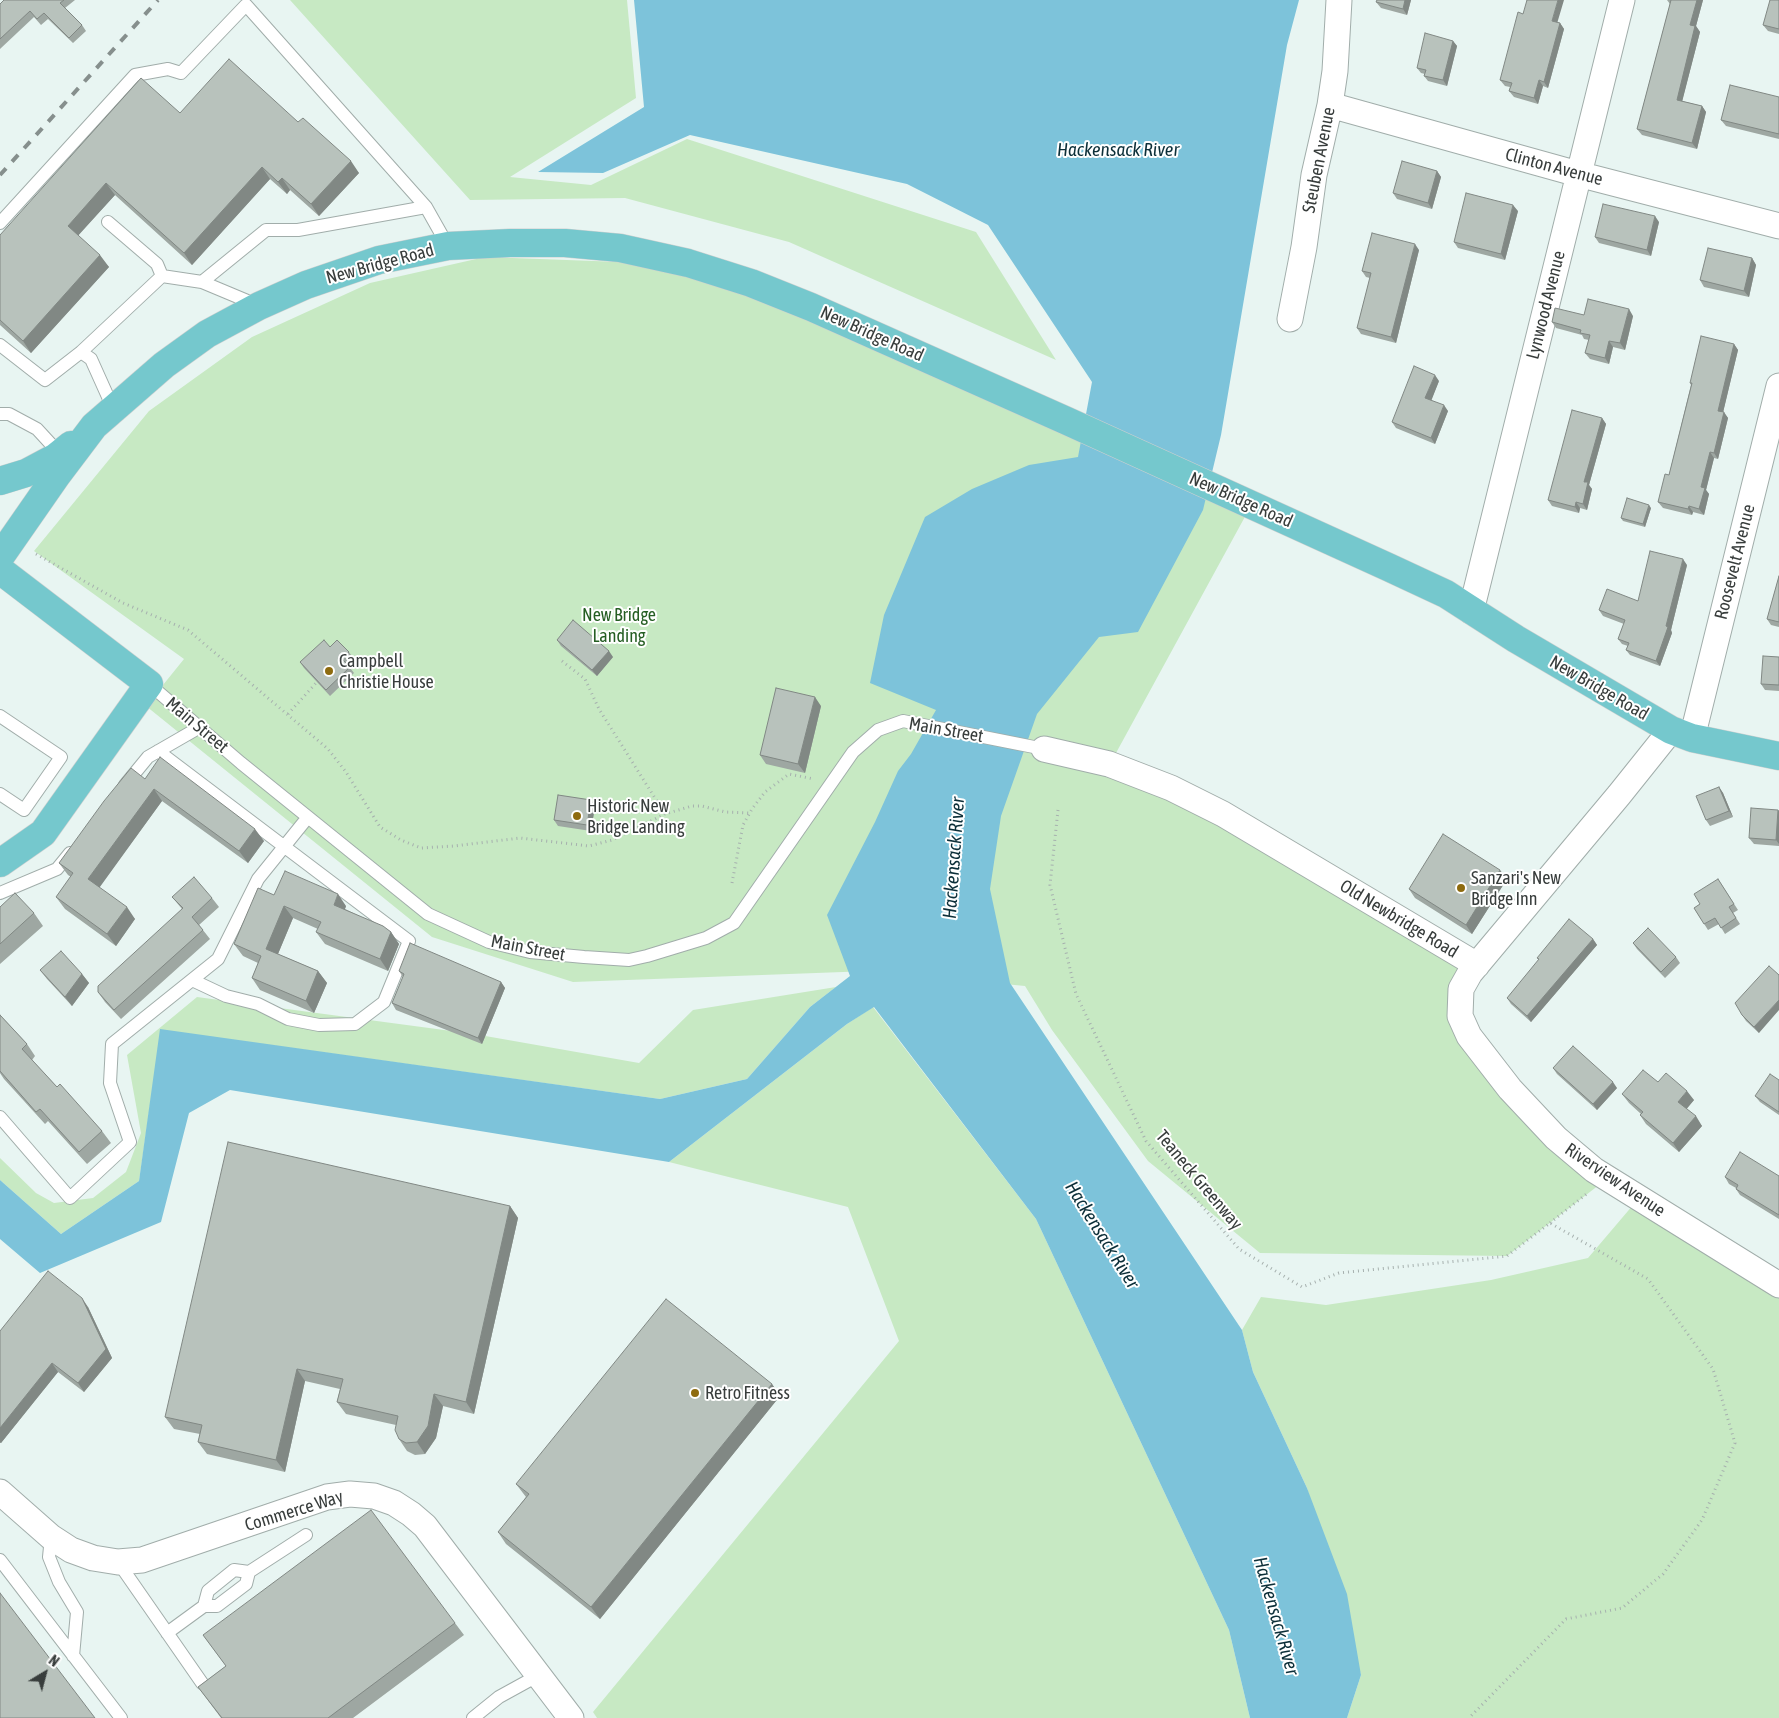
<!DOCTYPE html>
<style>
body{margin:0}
#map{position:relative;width:1779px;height:1718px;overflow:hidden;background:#e8f5f2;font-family:"Asap Condensed",sans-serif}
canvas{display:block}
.north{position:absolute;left:20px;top:1648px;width:50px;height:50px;-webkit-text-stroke:4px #fff;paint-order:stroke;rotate:37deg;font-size:14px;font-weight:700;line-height:20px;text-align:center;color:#383d3c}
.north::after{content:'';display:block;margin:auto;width:18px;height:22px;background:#383d3c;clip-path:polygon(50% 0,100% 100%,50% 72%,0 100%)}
</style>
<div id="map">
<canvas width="1779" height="1718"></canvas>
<div class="north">N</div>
</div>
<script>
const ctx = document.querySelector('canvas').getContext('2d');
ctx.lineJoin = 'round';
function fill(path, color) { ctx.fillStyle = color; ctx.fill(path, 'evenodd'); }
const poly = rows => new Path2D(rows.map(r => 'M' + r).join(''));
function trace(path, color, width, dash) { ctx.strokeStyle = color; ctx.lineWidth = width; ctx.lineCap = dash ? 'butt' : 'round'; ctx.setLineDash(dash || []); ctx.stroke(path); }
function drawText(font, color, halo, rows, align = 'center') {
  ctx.font = font + ' "Asap Condensed",sans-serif'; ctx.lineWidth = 4; ctx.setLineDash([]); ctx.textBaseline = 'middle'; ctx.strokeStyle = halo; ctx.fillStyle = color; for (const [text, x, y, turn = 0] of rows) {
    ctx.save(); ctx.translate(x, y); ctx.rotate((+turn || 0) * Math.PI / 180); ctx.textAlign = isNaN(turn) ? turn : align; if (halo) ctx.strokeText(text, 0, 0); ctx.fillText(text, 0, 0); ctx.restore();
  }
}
fill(poly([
 [290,0,627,0,636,98,510,177,591,185,687,139,976,232,1056,360,789,242,625,198,470,200],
 [485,257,621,262,751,291,1247,513,1110,764,1477,965,1460,1016,1608,1178,1507,1256,1260,1253,1148,1161,1052,1030,1025,986,870,971,573,982,432,937,146,706,184,659,34,551,149,411,252,337,370,283],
 [836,987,810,1007,747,1079,660,1099,161,1030,139,1181,61,1234,0,1180,0,1158,36,1193,54,1203,93,1198,126,1172,141,1133,127,1055,197,997,474,1034,639,1063,693,1010],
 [873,1007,1036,1219,1229,1630,1250,1718,597,1718,593,1712,899,1341,848,1207,669,1162,847,1024],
 [1639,1198,1779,1285,1779,1718,1347,1718,1361,1675,1307,1488,1253,1372,1242,1330,1261,1297,1326,1305,1491,1280,1588,1258]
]), '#c7e9c3');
fill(poly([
 [634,0,1299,0,1287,45,1221,435,1203,510,1138,632,1099,637,1037,714,1001,816,990,889,1010,983,1242,1330,1253,1372,1307,1488,1347,1594,1361,1675,1347,1718,1250,1718,1229,1630,1036,1219,874,1007,847,1024,669,1162,230,1090,189,1113,161,1222,40,1273,0,1239,0,1180,61,1234,139,1181,160,1029,660,1099,747,1079,810,1007,850,976,827,915,875,822,898,771,911,754,936,710,870,683,884,615,925,517,972,489,1029,465,1078,457,1092,382,988,225,907,184,690,135,603,173,538,172,644,107]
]), '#7dc3da');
const lane = poly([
 [108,222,157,264,162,276],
 [0,223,135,75,168,69,181,73,246,5,426,207,448,246],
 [202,282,266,230,298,230,426,207],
 [0,345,45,380,81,352,162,276,202,282,257,305],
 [81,352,91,359,113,408],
 [0,414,9,414,37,429,60,454],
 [149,684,241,763,428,914,489,942,530,952,584,957,629,960,647,956,706,938,734,923,853,752,878,730,903,721,1044,749],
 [0,716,61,757,24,810,0,794],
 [158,751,409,941,384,1002,355,1024,319,1025,288,1019,258,1004,226,996,192,980],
 [125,785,148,757,200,727],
 [0,893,57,869,70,853],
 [0,1117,70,1198,130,1142,110,1083,112,1044,218,959,258,879,308,817],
 [51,1537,49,1557,59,1582,77,1612,73,1656],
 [0,1560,121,1718],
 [118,1562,202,1683],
 [204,1606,208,1591,234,1570,249,1572,306,1535],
 [167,1633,204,1606,217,1606,246,1584,249,1572],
 [473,1718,499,1697,539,1675]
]);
const street = poly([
 [1330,105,1578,174,1779,226],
 [1290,319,1304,247,1314,175,1330,105,1335,71,1339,0],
 [1471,611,1622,0],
 [1671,730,1619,795,1470,973,1461,989,1460,1016,1469,1036,1510,1089,1556,1138,1594,1170,1779,1285],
 [1692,738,1779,386],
 [1044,749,1109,764,1171,788,1223,814,1477,965],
 [0,1492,51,1537,71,1550,93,1558,118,1562,142,1560,327,1497,350,1494,374,1496,394,1503,411,1514,425,1526,571,1718]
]);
const primary = poly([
 [0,481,26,473,56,457,71,445],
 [0,557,57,475,94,426,164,365,207,334,259,306,306,285,379,260,448,246,510,243,565,243,620,248,688,263,751,283,811,307,1067,421,1388,567,1446,594,1516,639,1671,730,1692,738,1779,756],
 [0,570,149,684,43,833,0,863]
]);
trace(lane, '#a1adaa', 14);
trace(street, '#a1adaa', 27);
trace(primary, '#cfd0d0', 29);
trace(poly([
 [36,554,123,603,188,630,328,749,346,772,380,827,401,840,421,848,454,846,520,838,589,846,612,840,665,814,692,806,702,806,725,812,749,813],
 [562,661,585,679,599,709,665,814],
 [288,714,317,682],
 [1058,810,1050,885,1076,994,1146,1141,1239,1249,1302,1287,1339,1273,1507,1256,1550,1223,1648,1279,1713,1369,1735,1443,1702,1520,1663,1574,1622,1608,1566,1619,1469,1718],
 [732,883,743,825,752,809,765,792,789,774,814,779],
 [1550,1223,1589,1192]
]), '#a6b0ae', 3, [1, 4]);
trace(lane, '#fff', 12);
trace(street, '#fff', 25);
trace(primary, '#75c8cd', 28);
trace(poly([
 [0,175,158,0]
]), '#868f8d', 4, [9, 9]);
fill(poly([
 [4,0,75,0,65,8,82,25,86,31,73,43,48,19,41,25,34,17,0,49,0,4],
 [1377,0,1411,0,1407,15,1381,8,1376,2],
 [1667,0,1703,0,1696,26,1700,32,1682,101,1702,106,1706,112,1697,149,1642,135,1637,129,1670,4],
 [1779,0,1779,34,1768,31,1763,25],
 [1523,14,1560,23,1564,29,1548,88,1543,86,1538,104,1514,97,1509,91,1510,87,1505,86,1500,80],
 [1453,41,1457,46,1447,86,1428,81,1424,76,1425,74,1421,73,1417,68],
 [1779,97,1779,139,1726,126,1721,120],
 [180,113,298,122,359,173,319,216,290,190,287,194,270,179,192,265,115,195,78,235,109,267,31,353,0,325,0,235],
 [1437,171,1441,177,1432,209,1397,199,1393,193],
 [1518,211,1505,260,1458,248,1454,242],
 [1659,222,1651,256,1599,243,1595,237],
 [1419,250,1396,343,1361,334,1357,328,1370,278,1366,277,1362,271],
 [1752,258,1756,265,1749,297,1704,287,1700,280],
 [1584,315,1633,316,1625,350,1613,347,1609,364,1590,359,1585,353,1589,340,1584,339,1582,335,1556,328,1552,322],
 [1734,344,1738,350,1723,412,1728,418,1718,459,1714,458,1706,490,1709,494,1704,515,1693,512,1692,515,1663,508,1658,502,1669,475,1691,385,1690,383],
 [1439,381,1431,400,1448,411,1435,444,1396,428,1392,422],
 [1602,418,1606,424,1589,485,1592,489,1587,510,1580,508,1579,513,1552,506,1548,500],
 [1651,508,1645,527,1623,521,1621,518],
 [1687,565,1671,630,1672,633,1660,666,1630,655,1626,650,1628,646,1622,644,1618,639,1624,624,1603,616,1599,610,1638,601],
 [1779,576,1779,627,1771,625,1767,619],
 [557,640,613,657,597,676,561,646],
 [330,647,349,652,353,658,347,664,354,673,330,696,304,668,300,662],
 [1779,657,1779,691,1765,690,1761,684],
 [821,706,805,773,766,764,760,755],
 [145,779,264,841,248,863,162,801,99,887,135,919,116,946,65,909,56,897,71,877,68,875,59,863],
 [1719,787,1723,793,1733,817,1710,826,1706,820],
 [595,806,591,831,558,826,554,820],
 [1778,810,1779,811,1779,846,1754,844,1749,838],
 [1507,879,1472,934,1415,898,1409,889],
 [1718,879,1738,910,1733,913,1740,924,1725,934,1719,924,1708,930,1694,908,1700,904],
 [274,895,346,906,345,909,391,932,399,944,388,971,325,944,316,932,318,929,293,918,278,954,318,971,327,983,314,1013,260,990,252,978,258,963,243,956,234,944],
 [172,897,212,898,219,907,199,925,210,939,121,1019,105,1002,98,992,182,909],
 [0,907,34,913,43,926,0,964],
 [1593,939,1597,945,1531,1022,1511,1004,1507,998,1539,960,1537,958],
 [1633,943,1676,957,1680,963,1665,978,1637,949],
 [1769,966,1759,1033,1746,1021,1742,1015],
 [40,970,82,974,89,983,72,1006,47,979],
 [399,971,501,982,505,988,482,1044,396,1010,392,1003,403,977],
 [0,1015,27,1044,35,1056,32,1060,57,1087,102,1131,111,1143,87,1164,48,1121,45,1124,4,1079,0,1073],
 [1553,1068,1617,1088,1597,1110,1557,1074],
 [1779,1080,1779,1115,1760,1102,1755,1096],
 [1658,1082,1694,1100,1686,1109,1702,1126,1679,1152,1646,1124,1640,1115,1641,1114,1629,1103,1622,1094],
 [1779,1176,1779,1219,1740,1195,1736,1189,1736,1188,1729,1184,1725,1177],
 [510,1206,518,1218,474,1414,443,1406,436,1438,425,1454,415,1455,407,1451,399,1439,396,1425,346,1414,337,1402,340,1389,305,1381,285,1472,207,1454,198,1442,200,1434,174,1429,165,1417],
 [88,1307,112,1358,84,1392,58,1372,1,1443,0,1443,0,1331],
 [772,1384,780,1396,600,1619,506,1544,498,1532,526,1497,516,1484],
 [455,1623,464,1635,353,1718,221,1718,198,1687,226,1666,203,1635]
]), '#9ea7a2');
fill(poly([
 [1405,0,1411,0,1407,15,1403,9],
 [1558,0,1564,0,1556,27,1552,21],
 [1697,0,1703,0,1696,26,1700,32,1681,106,1677,100,1690,25],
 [1560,23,1564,29,1548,88,1544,82],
 [1453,41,1457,46,1447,86,1443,80],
 [1539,80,1543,86,1538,104,1534,98],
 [1702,106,1706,112,1697,149,1692,143],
 [351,161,359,173,319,216,311,204],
 [262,167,270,179,192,265,184,253],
 [1437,171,1441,177,1432,209,1428,203],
 [282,178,290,190,287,194,278,182],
 [106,183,115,195,76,238,68,226],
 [1513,205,1518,211,1505,260,1501,254],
 [1655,216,1659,222,1651,256,1647,250],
 [1415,244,1419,250,1396,343,1391,337],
 [100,255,109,267,31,353,23,341],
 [1752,258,1756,265,1749,297,1744,291],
 [1629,309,1633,316,1625,350,1620,343],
 [1609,341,1613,347,1609,364,1605,358],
 [1734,344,1738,350,1722,417,1718,411],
 [1435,375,1439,381,1430,404,1425,398],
 [1444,405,1448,411,1435,444,1431,438],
 [1724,412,1728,418,1718,459,1714,453],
 [1602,418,1606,424,1589,485,1592,489,1587,510,1583,504,1584,482],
 [1710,452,1714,458,1706,490,1709,494,1704,515,1699,509,1701,487],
 [1576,502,1580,508,1579,513,1575,507],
 [1649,505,1651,508,1645,527,1643,524],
 [1689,506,1693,512,1692,515,1688,509],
 [1683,559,1687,565,1671,630,1672,633,1660,666,1656,661,1666,626],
 [609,651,613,657,597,676,592,670],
 [815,697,821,706,805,773,798,764],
 [1719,787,1723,793,1733,817,1729,811],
 [154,789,162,801,97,891,88,879],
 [591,800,595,806,591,831,587,825],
 [1778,810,1779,811,1779,844,1776,840],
 [255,829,264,841,248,863,239,851],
 [1500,870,1507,879,1472,934,1466,925],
 [338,894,346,906,342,917,334,905],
 [284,906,293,918,275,961,266,949],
 [127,907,135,919,116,946,107,934],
 [391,932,399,944,388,971,380,959],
 [1593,939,1597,945,1531,1022,1527,1016],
 [318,971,327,983,314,1013,306,1001],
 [82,974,89,983,72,1006,65,997],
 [501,982,505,988,482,1044,478,1038],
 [1779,1000,1779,1010,1759,1033,1754,1027],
 [1613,1082,1617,1088,1597,1110,1593,1104],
 [1687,1091,1694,1100,1685,1111,1678,1102],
 [1696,1116,1702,1126,1679,1152,1673,1143],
 [510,1206,518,1218,474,1414,466,1402],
 [82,1298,88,1307,112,1358,84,1392,78,1383],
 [52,1363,58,1372,1,1443,0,1442,0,1428],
 [297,1369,305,1381,285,1472,276,1460],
 [772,1384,780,1396,600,1619,591,1607],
 [434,1394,443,1406,436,1438,425,1454,417,1442]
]), '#818884');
const building = poly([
 [4,0,64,0,60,3,82,25,69,38,44,13,37,19,30,11,0,39,0,4,4,0],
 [1377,0,1405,0,1403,9,1376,2,1377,0],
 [1527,0,1558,0,1552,21,1560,23,1544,82,1539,80,1534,98,1509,91,1512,83,1500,80,1518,12,1523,14,1527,0],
 [1671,0,1697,0,1690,25,1695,26,1677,100,1702,106,1692,143,1637,129,1671,0],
 [1770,0,1779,0,1779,29,1763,25,1770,0],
 [1425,33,1453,41,1443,80,1424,76,1426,70,1417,68,1425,33],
 [229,59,298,122,303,118,351,161,311,204,282,178,278,182,262,167,184,253,106,183,68,226,100,255,23,341,0,320,0,235,141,78,180,113,229,59],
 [1730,85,1779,97,1779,134,1721,120,1730,85],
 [1402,161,1437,171,1428,203,1393,193,1402,161],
 [1466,193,1513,205,1501,254,1454,242,1466,193],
 [1603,204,1655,216,1647,250,1595,237,1603,204],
 [1372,233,1415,244,1391,337,1357,328,1371,273,1362,271,1372,233],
 [1708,248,1752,258,1744,291,1700,280,1708,248],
 [1588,299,1629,309,1620,343,1609,341,1605,358,1585,353,1590,335,1580,333,1581,330,1552,322,1555,308,1584,315,1588,299],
 [1701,336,1734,344,1718,411,1724,412,1714,453,1710,452,1701,487,1705,488,1699,509,1689,506,1688,509,1658,502,1665,474,1669,475,1692,383,1690,383,1701,336],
 [1414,366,1435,375,1425,398,1444,405,1431,438,1392,422,1414,366],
 [1572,410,1602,418,1584,482,1588,482,1583,504,1576,502,1575,507,1548,500,1572,410],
 [1627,498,1649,505,1643,524,1621,518,1627,498],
 [1650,551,1683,559,1666,626,1668,627,1656,661,1626,650,1629,643,1618,639,1625,620,1599,610,1607,589,1638,601,1650,551],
 [1779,576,1779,622,1767,619,1779,576],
 [573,620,609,651,592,670,557,640,573,620],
 [324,640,330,647,337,640,349,652,342,659,350,667,326,690,300,662,324,640],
 [1763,656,1779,657,1779,685,1761,684,1763,656],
 [776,688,815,697,798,764,760,755,776,688],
 [160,757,255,829,239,851,154,789,88,879,127,907,107,934,56,897,73,873,59,863,104,801,131,768,145,779,160,757],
 [1719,787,1729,811,1706,820,1696,796,1719,787],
 [558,795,591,800,587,825,554,820,558,795],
 [1751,808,1778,810,1776,840,1749,838,1751,808],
 [1443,834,1500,870,1466,925,1409,889,1443,834],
 [285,871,338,894,334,905,383,926,391,932,380,959,316,932,321,922,284,906,266,949,318,971,306,1001,252,978,261,956,234,944,258,888,274,895,285,871],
 [194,877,212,898,192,917,203,930,114,1010,98,992,98,986,183,908,172,897,194,877],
 [1718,879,1734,904,1729,907,1736,918,1721,928,1715,918,1704,924,1694,908,1700,904,1694,894,1718,879],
 [15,893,34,913,0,944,0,907,15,893],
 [1569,919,1593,939,1527,1016,1507,998,1539,959,1537,958,1569,919],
 [1648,928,1676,957,1661,972,1633,943,1648,928],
 [410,943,501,982,478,1038,392,1003,404,974,399,971,410,943],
 [61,951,82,974,65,997,40,970,61,951],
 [1769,966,1779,975,1779,1000,1754,1027,1742,1015,1735,1003,1769,966],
 [0,1015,27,1044,22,1049,57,1087,60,1084,102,1131,79,1152,40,1109,36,1112,0,1071,0,1015],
 [1573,1046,1613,1082,1593,1104,1553,1068,1573,1046],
 [1643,1070,1658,1082,1666,1073,1687,1091,1678,1102,1696,1116,1673,1143,1640,1115,1643,1112,1622,1094,1643,1070],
 [1770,1074,1779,1080,1779,1112,1755,1096,1770,1074],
 [228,1142,510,1206,466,1402,434,1394,428,1426,417,1442,406,1443,399,1439,395,1430,398,1416,337,1402,343,1379,297,1369,276,1460,198,1442,202,1425,165,1417,228,1142],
 [1740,1152,1779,1176,1779,1215,1736,1189,1738,1185,1725,1177,1740,1152],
 [48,1271,82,1298,106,1349,78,1383,52,1363,0,1428,0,1331,48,1271],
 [666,1299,772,1384,591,1607,498,1532,529,1494,516,1484,666,1299],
 [371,1510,455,1623,328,1718,222,1718,198,1687,226,1666,203,1635,371,1510],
 [0,1593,95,1718,0,1718,0,1593]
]);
fill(building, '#b8c2bc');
trace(building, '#818884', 1);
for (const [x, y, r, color] of [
 [329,671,5,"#8e6b0f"],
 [577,816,5,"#8e6b0f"],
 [1461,888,5,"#8e6b0f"],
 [695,1393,5,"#8e6b0f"]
]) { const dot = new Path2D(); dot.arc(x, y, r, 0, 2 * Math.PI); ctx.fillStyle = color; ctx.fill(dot); trace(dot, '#fff', 2); }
drawText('18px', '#383d3c', '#fff', [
 ["Steuben Avenue",1319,160,-79],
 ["Clinton Avenue",1554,167,15],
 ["New Bridge Road",380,264,-15],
 ["Lynwood Avenue",1546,305,-76],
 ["New Bridge Road",872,334,24],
 ["New Bridge Road",1241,500,24],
 ["Roosevelt Avenue",1735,562,-76],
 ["New Bridge Road",1599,688,30],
 ["Main Street",197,725,40],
 ["Main Street",946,730,10],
 ["Old Newbridge Road",1399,919,31],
 ["Main Street",528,948,11],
 ["Teaneck Greenway",1199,1180,50],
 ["Riverview Avenue",1615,1180,34],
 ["Commerce Way",294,1511,-17]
]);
drawText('18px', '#255e23', '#fff', [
 ["New Bridge",619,615],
 ["Landing",619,636]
]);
drawText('18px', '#383d3c', '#fff', [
 ["Campbell",339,661],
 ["Christie House",339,682],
 ["Historic New",587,806],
 ["Bridge Landing",587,827],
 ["Sanzari's New",1471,878],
 ["Bridge Inn",1471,899],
 ["Retro Fitness",705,1393]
], 'left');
drawText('italic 19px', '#0c2f39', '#fff', [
 ["Hackensack River",1118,150],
 ["Hackensack River",954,858,-86],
 ["Hackensack River",1102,1235,58],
 ["Hackensack River",1276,1616,74]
]);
</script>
